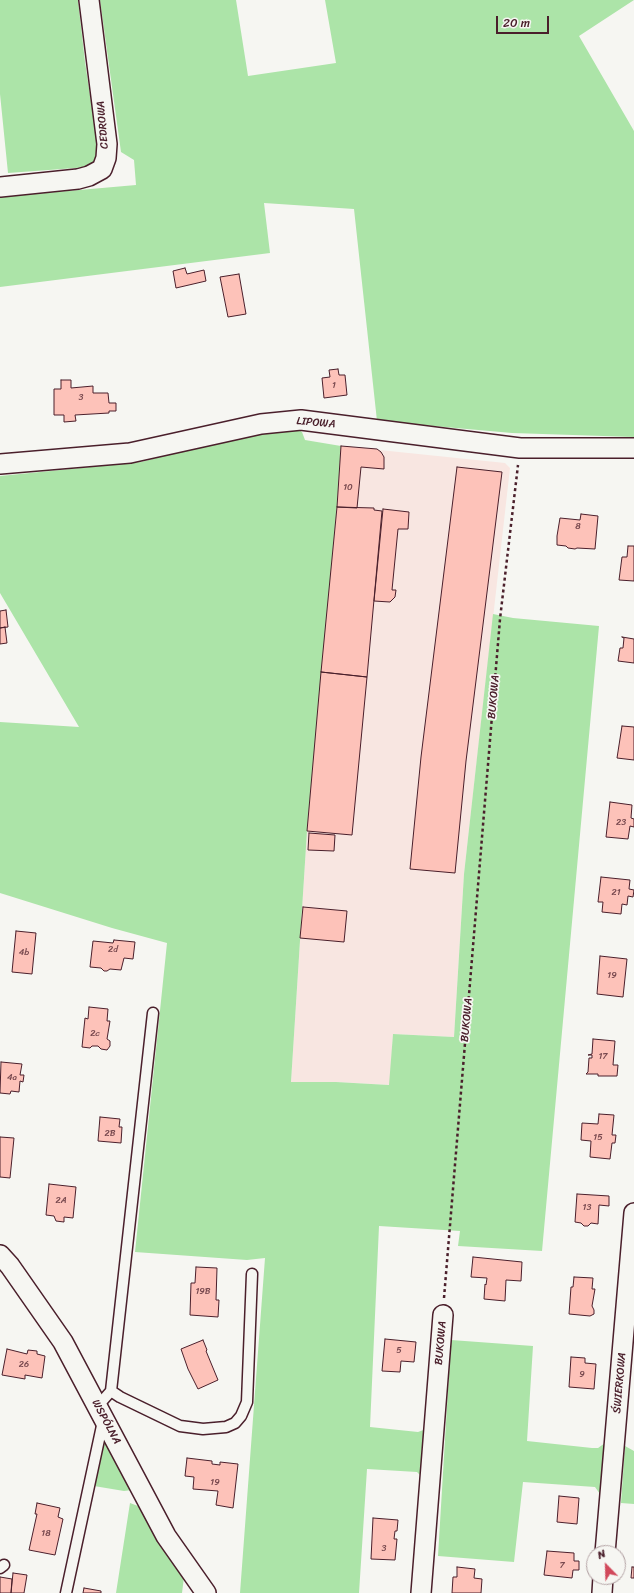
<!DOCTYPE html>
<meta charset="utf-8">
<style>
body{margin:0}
#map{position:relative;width:634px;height:1593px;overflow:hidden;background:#f6f6f2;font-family:Sriracha,sans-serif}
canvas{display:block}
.north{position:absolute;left:586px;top:1545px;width:40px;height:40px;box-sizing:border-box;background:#f6f6f2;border:1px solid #b1a0a2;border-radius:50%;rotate:337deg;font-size:11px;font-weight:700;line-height:16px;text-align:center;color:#4a1f2b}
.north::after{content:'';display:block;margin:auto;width:14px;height:18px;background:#d1495b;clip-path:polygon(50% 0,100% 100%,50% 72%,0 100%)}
.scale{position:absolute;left:496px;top:16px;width:53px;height:18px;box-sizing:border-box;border:2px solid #4a1f2b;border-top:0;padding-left:5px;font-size:12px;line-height:14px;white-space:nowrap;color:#4a1f2b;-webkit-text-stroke:3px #f6f6f2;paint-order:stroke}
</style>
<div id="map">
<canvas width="634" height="1593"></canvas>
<div class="north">N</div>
<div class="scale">20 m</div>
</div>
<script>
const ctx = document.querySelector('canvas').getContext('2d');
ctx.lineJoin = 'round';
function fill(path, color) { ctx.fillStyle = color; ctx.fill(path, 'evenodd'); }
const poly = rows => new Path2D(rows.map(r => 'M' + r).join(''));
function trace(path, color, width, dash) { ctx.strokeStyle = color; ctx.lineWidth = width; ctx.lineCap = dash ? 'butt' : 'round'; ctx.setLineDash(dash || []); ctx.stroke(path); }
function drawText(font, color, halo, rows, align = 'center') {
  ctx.font = font + ' Sriracha,sans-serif'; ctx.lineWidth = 3.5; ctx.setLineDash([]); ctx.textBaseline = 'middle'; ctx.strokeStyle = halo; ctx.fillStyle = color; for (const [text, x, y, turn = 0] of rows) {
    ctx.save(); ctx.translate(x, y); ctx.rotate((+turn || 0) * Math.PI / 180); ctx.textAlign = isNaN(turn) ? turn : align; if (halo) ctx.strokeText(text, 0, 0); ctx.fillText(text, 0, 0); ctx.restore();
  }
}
fill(poly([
 [341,446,505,463,510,468,464,874,454,1037,393,1034,390,1085,336,1082,291,1082,307,831,337,507]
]), '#f8e6e1');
fill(poly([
 [0,0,78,0,85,62,99,155,89,167,8,173,0,94],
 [100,0,236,0,248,76,336,63,325,0,634,0,579,36,634,131,634,437,512,433,377,421,354,209,264,203,270,253,0,287,0,197,136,185,134,160,121,152],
 [298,429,302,432,305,440,341,446,337,507,307,831,291,1082,336,1082,389,1085,393,1034,454,1037,464,874,493,614,513,618,599,626,542,1251,458,1246,460,1231,379,1226,370,1427,418,1432,426,1429,423,1478,417,1472,367,1469,359,1593,240,1593,265,1258,247,1260,135,1252,167,943,112,928,0,893,0,722,79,727,0,593,0,476,141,462,253,433],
 [451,1340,533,1346,527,1441,592,1448,598,1448,605,1443,604,1488,600,1494,595,1487,523,1482,514,1562,438,1556],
 [103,1438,132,1490,124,1491,94,1486],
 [625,1446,634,1451,634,1504,621,1503],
 [130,1503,138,1506,184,1577,182,1593,116,1593]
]), '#ace4a8');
const building = poly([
 [185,268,187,274,204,270,206,281,176,288,173,271,185,268],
 [239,274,246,314,228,317,220,277,239,274],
 [338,369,339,375,345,375,347,395,324,398,322,378,330,377,329,370,338,369],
 [61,380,71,380,71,388,93,386,93,393,108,393,109,403,116,403,116,411,109,411,109,413,75,415,76,421,64,422,64,415,54,415,54,389,61,389,61,380],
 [341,446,377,449,381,452,384,457,384,469,361,467,357,508,337,507,341,446],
 [457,467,502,472,466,761,455,873,410,869,421,757,457,467],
 [337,507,374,508,374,510,382,511,367,677,321,672,337,507],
 [383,509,409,512,408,529,398,529,392,590,396,590,395,597,390,602,374,601,383,509],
 [581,514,598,516,595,549,577,548,575,549,568,548,566,546,557,545,557,536,560,518,580,520,581,514],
 [628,546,634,546,634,581,619,580,622,557,627,557,628,546],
 [6,610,8,627,0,628,0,611,6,610],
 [5,627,7,643,0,644,0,628,5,627],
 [622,637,634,639,634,663,618,661,620,648,623,648,624,638,622,637],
 [321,672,367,677,352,835,307,831,321,672],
 [622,726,634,727,634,760,617,758,622,726],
 [610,802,632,805,631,818,634,819,634,827,630,826,628,839,606,837,610,802],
 [309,833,335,835,334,851,308,850,309,833],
 [601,877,630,880,629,889,634,890,633,897,628,896,627,905,622,904,621,914,602,912,603,902,598,902,601,877],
 [303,907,347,911,344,942,300,938,303,907],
 [16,931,36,933,32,974,12,972,16,931],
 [114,940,135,942,133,959,124,958,121,970,110,969,107,971,104,971,101,968,90,967,93,941,113,943,114,940],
 [600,956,627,959,623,997,597,994,600,956],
 [89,1007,108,1009,107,1021,110,1021,107,1039,110,1041,110,1046,107,1050,101,1049,98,1046,92,1046,90,1048,82,1047,85,1018,88,1019,89,1007],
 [593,1039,615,1041,613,1065,618,1065,617,1076,598,1076,598,1074,586,1074,588,1072,589,1058,592,1058,592,1055,588,1055,592,1054,593,1039],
 [1,1062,22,1064,20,1075,24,1075,23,1082,20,1081,19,1092,11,1091,10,1094,0,1093,1,1062],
 [599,1114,614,1115,612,1135,616,1135,615,1143,612,1143,610,1159,590,1157,591,1141,581,1140,582,1123,598,1124,599,1114],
 [100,1117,120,1119,119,1127,122,1127,121,1143,98,1141,100,1117],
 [0,1137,14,1138,10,1178,0,1177,0,1137],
 [49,1184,76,1187,73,1218,64,1217,64,1222,56,1221,54,1216,46,1215,49,1184],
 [577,1194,609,1196,609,1206,599,1205,598,1224,591,1223,588,1226,584,1226,581,1223,575,1222,577,1194],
 [473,1257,522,1262,521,1281,506,1280,505,1301,484,1299,485,1284,486,1285,487,1278,471,1277,473,1257],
 [196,1267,217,1268,216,1300,219,1300,218,1317,190,1315,191,1283,195,1283,196,1267],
 [574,1277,593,1278,592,1289,595,1289,592,1306,594,1310,594,1314,590,1316,569,1314,571,1287,573,1287,574,1277],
 [385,1339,416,1342,414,1362,401,1361,400,1372,382,1371,385,1339],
 [203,1340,207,1350,206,1351,218,1380,198,1389,188,1369,181,1349,203,1340],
 [7,1349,27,1354,28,1350,37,1351,37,1354,45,1356,42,1378,25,1375,25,1379,2,1375,7,1349],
 [571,1357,585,1358,585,1363,596,1364,594,1389,569,1387,571,1357],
 [187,1458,212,1461,212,1464,220,1465,220,1462,238,1464,233,1508,216,1505,218,1491,193,1489,194,1477,185,1476,187,1458],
 [559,1496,579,1498,577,1524,557,1522,559,1496],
 [37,1503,60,1508,58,1517,63,1519,55,1555,29,1550,37,1514,35,1514,37,1503],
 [373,1518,398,1520,397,1531,395,1531,394,1539,397,1539,395,1560,371,1559,373,1518],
 [547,1551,574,1553,574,1561,579,1561,579,1570,573,1570,572,1578,544,1575,547,1551],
 [457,1567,475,1569,474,1578,482,1579,481,1593,452,1593,453,1577,457,1577,457,1567],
 [632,1567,634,1567,634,1578,631,1578,632,1567],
 [13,1573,27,1575,24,1593,11,1593,13,1573],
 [0,1577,12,1579,11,1593,0,1593,0,1577],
 [84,1588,101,1591,101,1593,83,1593,84,1588]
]);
fill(building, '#fdc2b9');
trace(building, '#4a1f2b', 1);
const service = poly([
 [111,1391,120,1397,180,1426,203,1429,226,1427,235,1423,241,1416,247,1402,252,1274],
 [95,1403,103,1400,111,1391,153,1013],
 [0,1568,4,1565],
 [66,1593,103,1421]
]);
const minor = poly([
 [0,187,78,179,89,176,102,169,106,158,107,144,89,0],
 [0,464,130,453,261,424,301,420,520,448,634,448],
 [0,1255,10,1266,63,1342,166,1536,206,1593],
 [605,1553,634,1213],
 [421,1593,443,1315],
 [602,1593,603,1577]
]);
trace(service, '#4a1f2b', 13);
trace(minor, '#4a1f2b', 22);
trace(poly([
 [444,1298,500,619,518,465]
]), '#4a1f2b', 2.5, [3, 3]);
trace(service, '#f6f6f2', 10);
trace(minor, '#f6f6f2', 19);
drawText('9px', '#77484e', null, [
 ["1",334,386],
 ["3",81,398],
 ["10",348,488],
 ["8",578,527],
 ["23",621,823],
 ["21",616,893],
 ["2d",113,950],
 ["4b",24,953],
 ["19",612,976],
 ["2c",95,1034],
 ["17",603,1057],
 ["4a",12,1078],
 ["2B",110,1134],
 ["15",598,1138],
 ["2A",61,1201],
 ["13",587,1208],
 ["19B",203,1292],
 ["5",399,1351],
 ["26",24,1365],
 ["9",582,1375],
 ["19",215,1483],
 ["18",46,1534],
 ["3",384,1549],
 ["7",562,1566]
]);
drawText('11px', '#4a1f2b', '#f6f6f2', [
 ["CEDROWA",103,125,-95],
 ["LIPOWA",316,423,5],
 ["BUKOWA",494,697,-85],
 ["BUKOWA",467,1020,-85],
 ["BUKOWA",441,1343,-85],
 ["ŚWIERKOWA",620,1383,-85],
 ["WSPÓLNA",106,1422,62]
]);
</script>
